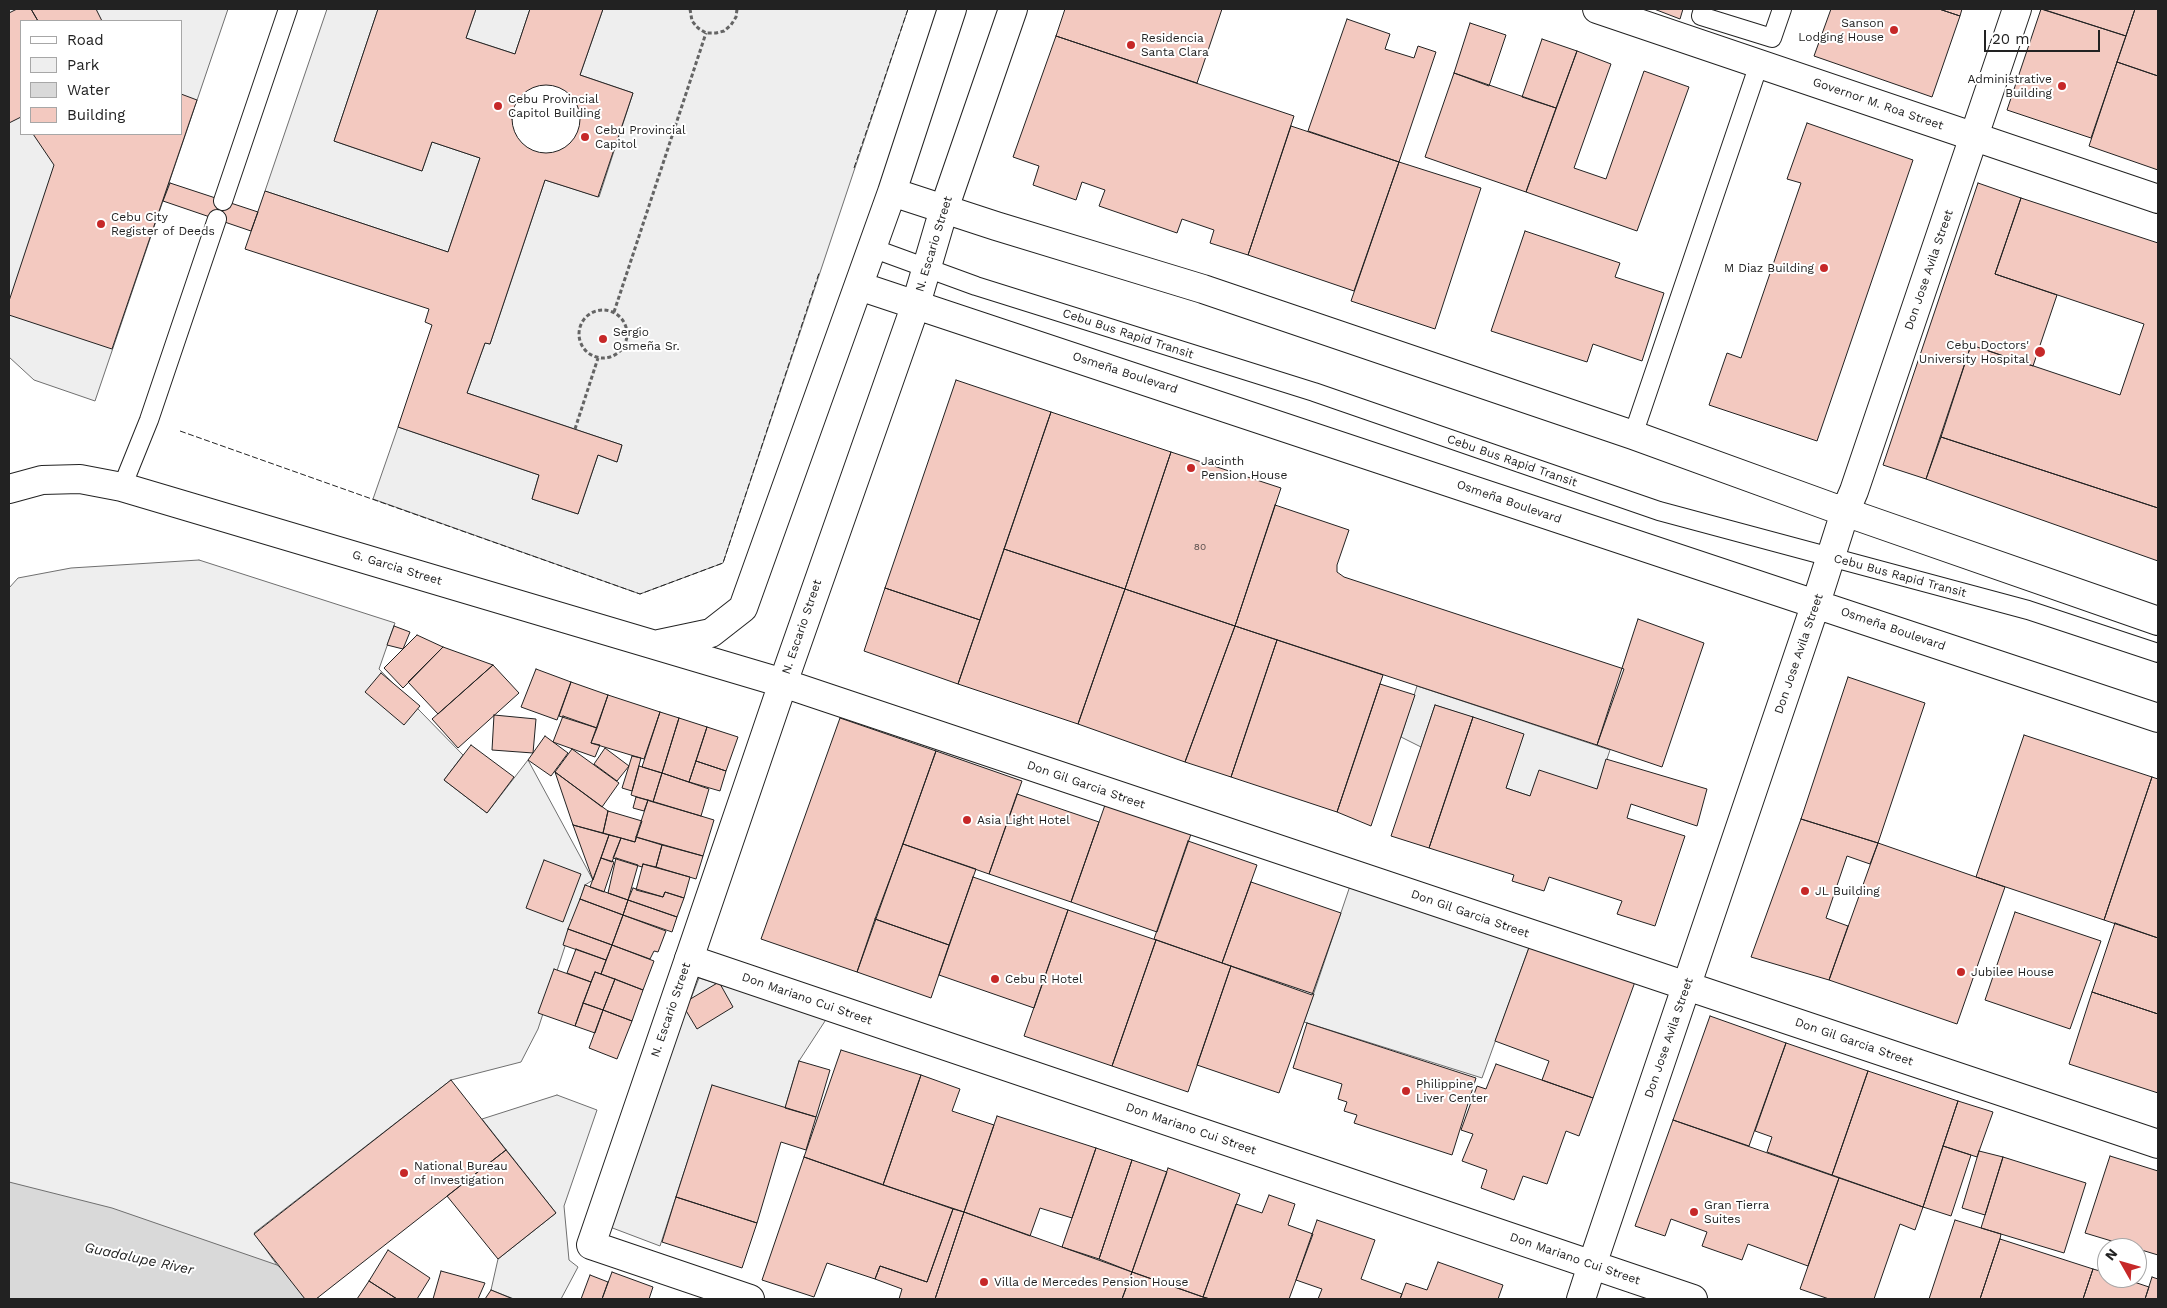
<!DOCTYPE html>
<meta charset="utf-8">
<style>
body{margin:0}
#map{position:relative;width:2167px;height:1308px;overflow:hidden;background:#fff;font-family:"Work Sans",sans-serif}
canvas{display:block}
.frame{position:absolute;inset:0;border:10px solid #222;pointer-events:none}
.legend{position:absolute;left:20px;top:20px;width:162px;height:115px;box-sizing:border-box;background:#fff;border:1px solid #a7a7a7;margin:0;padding:6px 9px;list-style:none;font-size:15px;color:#222}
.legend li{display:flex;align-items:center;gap:10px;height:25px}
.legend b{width:25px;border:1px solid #a7a7a7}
.north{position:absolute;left:2097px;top:1238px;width:50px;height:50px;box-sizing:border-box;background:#fff;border:1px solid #a7a7a7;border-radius:50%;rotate:308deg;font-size:14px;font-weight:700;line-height:20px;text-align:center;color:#222}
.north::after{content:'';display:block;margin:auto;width:18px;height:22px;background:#c62828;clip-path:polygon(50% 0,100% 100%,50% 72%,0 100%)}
.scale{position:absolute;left:1984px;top:30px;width:116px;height:22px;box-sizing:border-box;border:2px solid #222;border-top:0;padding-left:6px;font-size:15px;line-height:18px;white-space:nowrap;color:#222;-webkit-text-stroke:4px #fff;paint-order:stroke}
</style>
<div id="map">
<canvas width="2167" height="1308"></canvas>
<div class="frame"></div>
<ul class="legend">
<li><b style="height:6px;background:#fff"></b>Road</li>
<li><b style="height:14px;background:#eee"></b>Park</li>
<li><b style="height:14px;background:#d9d9d9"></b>Water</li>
<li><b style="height:14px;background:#f3c9c0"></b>Building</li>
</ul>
<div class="north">N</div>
<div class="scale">20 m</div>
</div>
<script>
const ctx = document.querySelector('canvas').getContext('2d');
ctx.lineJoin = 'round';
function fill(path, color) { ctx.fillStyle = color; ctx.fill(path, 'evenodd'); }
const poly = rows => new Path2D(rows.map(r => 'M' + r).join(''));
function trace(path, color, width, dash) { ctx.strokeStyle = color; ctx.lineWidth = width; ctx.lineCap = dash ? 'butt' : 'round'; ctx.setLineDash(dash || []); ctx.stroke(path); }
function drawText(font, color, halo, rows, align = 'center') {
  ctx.font = font + ' "Work Sans",sans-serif'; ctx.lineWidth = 4; ctx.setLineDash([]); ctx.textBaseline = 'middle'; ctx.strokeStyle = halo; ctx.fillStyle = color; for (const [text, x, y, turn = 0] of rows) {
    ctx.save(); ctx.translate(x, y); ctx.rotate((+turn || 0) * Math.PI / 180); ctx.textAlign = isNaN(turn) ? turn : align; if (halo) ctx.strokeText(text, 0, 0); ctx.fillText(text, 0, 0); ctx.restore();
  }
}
const green = poly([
 [9,9,228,9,95,401,34,380,9,357,9,9],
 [21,21,181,21,181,134,21,134,21,21],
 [327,9,378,9,334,141,422,171,432,142,480,158,448,252,265,191,327,9],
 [476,9,530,9,515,54,466,38,476,9],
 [603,9,908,9,723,563,640,594,373,499,398,427,539,475,532,499,578,514,598,455,617,462,622,445,467,393,485,343,490,344,545,180,599,197,633,93,580,75,603,9],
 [199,560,395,623,379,669,463,755,444,780,487,813,528,760,593,880,585,885,538,1029,521,1062,451,1080,254,1233,277,1265,292,1299,9,1299,9,588,18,578,71,568,199,560],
 [1417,686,1610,750,1597,789,1530,796,1506,788,1523,734,1435,705,1421,747,1401,737,1417,686],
 [1352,880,1531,942,1482,1078,1304,1022,1352,880],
 [699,978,827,1018,799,1061,785,1108,712,1086,660,1246,602,1224,699,978],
 [557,1095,597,1110,564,1206,569,1260,578,1267,561,1299,514,1299,491,1290,498,1259,556,1213,482,1119,557,1095]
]);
fill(green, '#eee');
trace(green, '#6f6f6f', 1);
const water = poly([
 [9,1182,112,1208,277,1265,320,1299,9,1299,9,1182]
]);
fill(water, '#d9d9d9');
trace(water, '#6f6f6f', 1);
const building = poly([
 [17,9,31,9,38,21,21,21,21,117,9,123,9,13,17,9],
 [31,9,96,9,102,21,38,21,31,9],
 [378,9,476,9,466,38,515,54,530,9,603,9,580,75,633,93,598,197,545,180,490,344,485,343,467,393,622,445,617,462,598,455,578,514,532,499,539,475,398,427,432,325,425,322,429,309,245,249,265,191,448,252,480,158,432,142,422,171,334,141,378,9],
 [1065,9,1222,9,1197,83,1056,36,1065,9],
 [1654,9,1683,9,1680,19,1654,9],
 [1831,9,1939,9,1960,16,1932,97,1814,56,1831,9],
 [1939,9,1962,9,1960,16,1939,9],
 [2041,9,2126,36,2091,138,2007,110,2041,9],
 [2042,9,2135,9,2126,36,2042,9],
 [2135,9,2158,9,2158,76,2117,62,2135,9],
 [1347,19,1390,34,1385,49,1414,58,1418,46,1436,52,1399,162,1308,131,1347,19],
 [1470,23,1506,35,1489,86,1454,73,1470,23],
 [1056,36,1294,116,1248,255,1210,243,1214,230,1182,219,1177,233,1099,206,1105,190,1082,182,1076,200,1033,185,1039,166,1013,157,1056,36],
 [1542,39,1577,51,1556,108,1522,97,1542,39],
 [1577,51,1611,64,1574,168,1606,179,1644,71,1689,87,1637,231,1526,192,1577,51],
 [2117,62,2158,76,2158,170,2089,146,2117,62],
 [1454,73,1556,108,1526,192,1425,157,1454,73],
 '512 119a34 34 0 1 1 68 0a34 34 0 1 1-68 0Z',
 [181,94,197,100,112,349,9,315,9,301,54,165,33,134,181,134,181,94],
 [1807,123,1913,160,1817,441,1709,405,1727,353,1741,358,1801,183,1787,179,1807,123],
 [1291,126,1399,162,1354,291,1248,255,1291,126],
 [1399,162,1481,188,1435,329,1351,301,1399,162],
 [170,183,258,212,251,231,163,201,170,183],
 [1978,183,2021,198,1995,274,2057,295,2033,366,1971,345,1926,479,1883,465,1978,183],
 [2021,198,2158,243,2158,508,1941,437,1971,345,2120,395,2144,324,1995,274,2021,198],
 [1525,231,1620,263,1615,277,1664,293,1642,361,1593,344,1587,362,1491,331,1525,231],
 [956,380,1051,412,980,620,885,588,956,380],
 [1051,412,1171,452,1125,589,1004,549,1051,412],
 [1941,437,2158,508,2158,561,1926,479,1941,437],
 [1171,452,1281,488,1235,626,1125,589,1171,452],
 [1275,505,1349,530,1337,565,1337,572,1344,577,1624,669,1597,745,1235,626,1275,505],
 [1004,549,1125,589,1078,724,958,684,1004,549],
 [885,588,980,620,958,684,864,651,885,588],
 [1125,589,1235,626,1185,762,1078,724,1125,589],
 [1638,619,1704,643,1662,767,1597,745,1638,619],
 [394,626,410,632,403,649,387,645,394,626],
 [1235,626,1277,640,1231,777,1185,762,1235,626],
 [417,635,443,647,403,688,384,668,417,635],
 [1277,640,1383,675,1337,812,1231,777,1277,640],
 [443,647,493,665,438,714,408,682,443,647],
 [493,665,519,693,458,748,432,719,493,665],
 [536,669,571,682,557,720,521,707,536,669],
 [381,673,420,706,404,725,365,692,381,673],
 [1848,677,1925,703,1878,843,1801,819,1848,677],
 [571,682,608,695,597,728,559,716,571,682],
 [1380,684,1415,695,1371,826,1337,812,1380,684],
 [608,695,660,712,644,759,591,743,608,695],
 [1435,705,1473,717,1429,848,1391,836,1435,705],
 [660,712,679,718,662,773,642,767,660,712],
 [494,715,536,719,533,753,492,750,494,715],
 [563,716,597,728,591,743,600,745,595,757,553,742,563,716],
 [1473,717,1524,734,1506,788,1530,796,1539,770,1597,789,1606,759,1707,789,1697,826,1631,804,1627,818,1685,836,1655,926,1617,914,1622,901,1549,877,1544,891,1512,881,1514,875,1429,848,1473,717],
 [679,718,707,727,689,782,662,773,679,718],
 [840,718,936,751,857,972,761,939,840,718],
 [707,727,738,737,726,771,696,761,707,727],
 [2024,735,2152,777,2104,920,1976,877,2024,735],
 [545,736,568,753,551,776,528,760,545,736],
 [471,745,514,777,487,813,444,780,471,745],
 [605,748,629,766,617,781,594,764,605,748],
 [572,749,619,783,602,807,555,772,572,749],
 [936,751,1022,781,989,874,903,844,936,751],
 [632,756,641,758,632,791,622,788,632,756],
 [696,761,726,771,720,791,689,782,696,761],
 [639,766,662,773,653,802,631,795,639,766],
 [555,772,608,811,603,833,573,825,555,772],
 [662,773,709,789,701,816,653,802,662,773],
 [2152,777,2158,779,2158,938,2104,920,2152,777],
 [1017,794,1099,822,1071,902,989,874,1017,794],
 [636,797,648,800,644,811,633,808,636,797],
 [648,800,714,820,703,856,636,837,648,800],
 [1105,805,1191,834,1157,932,1071,902,1105,805],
 [608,811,642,821,635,842,603,833,608,811],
 [1801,819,1878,843,1870,864,1847,856,1826,918,1848,926,1829,980,1751,957,1801,819],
 [573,825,609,835,593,880,573,825],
 [609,835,621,838,612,862,601,858,609,835],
 [636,837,662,845,656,867,643,864,642,867,613,858,621,838,635,842,636,837],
 [1188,841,1257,865,1222,963,1154,939,1188,841],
 [1878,843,2005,887,1957,1024,1829,980,1878,843],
 [903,844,976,869,949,945,875,919,903,844],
 [662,845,703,856,696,879,656,867,662,845],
 [601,858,614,862,604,892,590,887,601,858],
 [616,858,638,865,628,900,608,893,616,858],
 [544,860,581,874,563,922,526,908,544,860],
 [643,864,690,877,684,898,665,892,663,897,636,890,643,864],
 [973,877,1068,910,1034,1008,939,975,973,877],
 [1251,882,1341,913,1312,995,1222,963,1251,882],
 [585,885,628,900,623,915,580,899,585,885],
 [633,888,663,897,665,892,684,898,677,917,628,900,633,888],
 [580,899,623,915,612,945,568,929,580,899],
 [628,900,677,917,672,932,623,915,628,900],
 [1068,910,1156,940,1112,1066,1024,1036,1068,910],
 [2015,912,2101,941,2070,1029,1985,1000,2015,912],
 [623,915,666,931,658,952,654,951,650,959,612,945,623,915],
 [875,919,949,945,931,998,857,972,875,919],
 [2115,923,2158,938,2158,1014,2092,992,2115,923],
 [568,929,612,945,606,960,563,945,568,929],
 [1156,940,1231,966,1188,1092,1112,1066,1156,940],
 [1531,942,1636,979,1593,1098,1542,1080,1549,1061,1495,1041,1531,942],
 [612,945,654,961,643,990,601,974,612,945],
 [576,949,606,960,601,974,595,972,591,982,567,973,576,949],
 [1231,966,1314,994,1279,1093,1197,1065,1231,966],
 [554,969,591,982,575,1026,538,1013,554,969],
 [595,972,615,979,603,1010,583,1003,595,972],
 [615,979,643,990,632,1021,603,1010,615,979],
 [719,982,733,1007,697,1029,682,1004,719,982],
 [2092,992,2158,1014,2158,1093,2069,1064,2092,992],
 [583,1003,603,1010,595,1033,575,1026,583,1003],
 [603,1010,632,1021,617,1059,589,1048,603,1010],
 [1710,1016,1786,1043,1749,1146,1673,1120,1710,1016],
 [1307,1023,1476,1078,1452,1155,1354,1123,1357,1115,1344,1111,1347,1102,1338,1099,1342,1084,1293,1068,1307,1023],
 [1786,1043,1868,1071,1832,1175,1767,1152,1772,1137,1755,1131,1786,1043],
 [841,1050,921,1075,883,1185,804,1157,841,1050],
 [799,1061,830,1070,816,1117,785,1108,799,1061],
 [1496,1064,1593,1098,1579,1136,1566,1131,1547,1184,1523,1176,1514,1200,1481,1188,1487,1170,1462,1161,1473,1134,1461,1130,1477,1086,1486,1089,1496,1064],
 [1868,1071,1958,1101,1923,1207,1832,1175,1868,1071],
 [921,1075,960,1089,952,1111,994,1125,964,1212,883,1185,921,1075],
 [451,1080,506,1150,316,1299,305,1299,254,1234,451,1080],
 [712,1085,816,1117,806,1150,781,1142,757,1223,676,1197,712,1085],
 [1958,1101,1993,1112,1977,1157,1943,1146,1958,1101],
 [997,1116,1096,1148,1072,1218,1040,1208,1030,1236,964,1212,997,1116],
 [1673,1120,1839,1178,1808,1266,1748,1244,1742,1260,1702,1246,1707,1232,1671,1219,1665,1236,1635,1226,1673,1120],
 [1943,1146,1971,1155,1951,1216,1923,1207,1943,1146],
 [1096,1148,1132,1160,1099,1259,1062,1247,1096,1148],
 [506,1150,556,1213,498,1259,447,1196,506,1150],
 [1979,1151,2003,1157,1985,1215,1962,1208,1979,1151],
 [2110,1156,2158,1171,2158,1255,2085,1233,2110,1156],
 [804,1157,953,1209,927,1282,880,1266,875,1279,827,1263,814,1297,762,1280,804,1157],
 [2003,1157,2086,1183,2064,1253,1981,1228,2003,1157],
 [1132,1160,1167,1172,1132,1272,1099,1259,1132,1160],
 [1168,1168,1240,1194,1203,1297,1132,1272,1168,1168],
 [1839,1178,1923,1207,1915,1230,1900,1224,1874,1299,1829,1299,1800,1289,1839,1178],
 [1269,1195,1295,1204,1288,1225,1313,1234,1289,1299,1210,1299,1203,1297,1236,1204,1262,1213,1269,1195],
 [676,1197,757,1223,742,1268,662,1242,676,1197],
 [953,1209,964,1212,935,1299,899,1299,902,1289,875,1279,880,1266,927,1282,953,1209],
 [964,1212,1132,1272,1122,1299,935,1299,964,1212],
 [1317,1220,1375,1240,1361,1279,1402,1294,1400,1299,1318,1299,1322,1289,1296,1280,1317,1220],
 [1955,1220,2001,1234,2000,1239,1980,1299,1929,1299,1955,1220],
 [2000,1239,2093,1269,2083,1299,1980,1299,2000,1239],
 [388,1250,430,1278,417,1299,397,1299,369,1281,388,1250],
 [1438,1262,1503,1285,1498,1299,1400,1299,1406,1283,1427,1290,1438,1262],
 [2093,1269,2107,1273,2107,1278,2122,1278,2149,1287,2145,1299,2083,1299,2093,1269],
 [441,1271,485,1283,478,1299,433,1299,441,1271],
 [612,1272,653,1287,649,1299,602,1299,612,1272],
 [1132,1272,1203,1297,1210,1299,1122,1299,1132,1272],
 [590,1275,608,1282,602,1299,581,1299,590,1275],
 [2152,1277,2158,1279,2158,1299,2145,1299,2152,1277],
 [369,1281,397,1299,357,1299,369,1281],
 [491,1290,513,1299,485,1299,491,1290]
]);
fill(building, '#f3c9c0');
trace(building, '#222', 1);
const lane = poly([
 [1703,9,1701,16,1772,38,1782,9],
 [223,201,288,9],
 [872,248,976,286,1314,392,1659,511,2028,610,2158,653],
 [1633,435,1759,64],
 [122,487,149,420,217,219]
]);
const street = poly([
 [689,959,591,1245,750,1299],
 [1581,1299,1592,1265]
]);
const secondary = poly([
 [1013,9,944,209,916,304,783,683,689,959,1693,1299],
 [1597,9,2158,199],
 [892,192,996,226,1203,289,1633,435,1845,512,2158,621],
 [859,286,2158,718],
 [9,489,42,480,80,479,122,487,783,683,2158,1144],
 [659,644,711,633,743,608,892,192,952,9],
 [1592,1265,1816,603,1845,512,1854,491,2017,9]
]);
trace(lane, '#222', 20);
trace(street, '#222', 30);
trace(secondary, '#222', 30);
trace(poly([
 [690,9,692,21,698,28,706,33,716,33,724,31,731,25,736,17,737,9],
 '579 334a24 24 0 1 1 48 0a24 24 0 1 1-48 0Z',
 [614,312,706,33],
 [575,429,598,358]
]), '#646464', 3, [4, 2.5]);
trace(lane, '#fff', 18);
trace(street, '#fff', 28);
trace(secondary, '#fff', 28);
trace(poly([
 [854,168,908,9],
 [180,431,640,594,723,563,819,273]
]), '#222', 1, [6, 2.5]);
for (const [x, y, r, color] of [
 [1894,30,5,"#c62828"],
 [1131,45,5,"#c62828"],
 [2062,86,5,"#c62828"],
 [498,106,5,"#c62828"],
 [585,137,5,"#c62828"],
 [101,224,5,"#c62828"],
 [1824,268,5,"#c62828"],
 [603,339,5,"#c62828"],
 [2040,352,6,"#c62828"],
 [1191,468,5,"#c62828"],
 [967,820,5,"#c62828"],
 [1805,891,5,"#c62828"],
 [1961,972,5,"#c62828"],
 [995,979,5,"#c62828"],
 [1406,1091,5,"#c62828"],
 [404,1173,5,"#c62828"],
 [1694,1212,5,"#c62828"],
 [984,1282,5,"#c62828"]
]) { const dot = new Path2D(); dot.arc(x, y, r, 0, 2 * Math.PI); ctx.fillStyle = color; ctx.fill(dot); trace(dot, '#fff', 2); }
drawText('10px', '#564c4a', null, [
 ["80",1200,547]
]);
drawText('12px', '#222', '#fff', [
 ["Sanson",1884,23,"right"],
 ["Lodging House",1884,37,"right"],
 ["Residencia",1141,38],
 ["Santa Clara",1141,52],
 ["Administrative",2052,79,"right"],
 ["Building",2052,93,"right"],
 ["Cebu Provincial",508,99],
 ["Capitol Building",508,113],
 ["Cebu Provincial",595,130],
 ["Capitol",595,144],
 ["Cebu City",111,217],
 ["Register of Deeds",111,231],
 ["M Diaz Building",1814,268,"right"],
 ["Sergio",613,332],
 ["Osmeña Sr.",613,346],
 ["Cebu Doctors'",2029,345,"right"],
 ["University Hospital",2029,359,"right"],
 ["Jacinth",1201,461],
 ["Pension House",1201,475],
 ["Asia Light Hotel",977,820],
 ["JL Building",1815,891],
 ["Jubilee House",1971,972],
 ["Cebu R Hotel",1005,979],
 ["Philippine",1416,1084],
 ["Liver Center",1416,1098],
 ["National Bureau",414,1166],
 ["of Investigation",414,1180],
 ["Gran Tierra",1704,1205],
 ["Suites",1704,1219],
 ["Villa de Mercedes Pension House",994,1282]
], 'left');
drawText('12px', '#222', '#fff', [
 ["Governor M. Roa Street",1878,104,19],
 ["N. Escario Street",934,244,-73],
 ["Don Jose Avila Street",1929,270,-71],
 ["Cebu Bus Rapid Transit",1128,334,18],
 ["Osmeña Boulevard",1125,373,18],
 ["Cebu Bus Rapid Transit",1512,461,19],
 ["Osmeña Boulevard",1509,502,19],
 ["G. Garcia Street",397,568,17],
 ["Cebu Bus Rapid Transit",1900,576,15],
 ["N. Escario Street",802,627,-71],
 ["Osmeña Boulevard",1893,629,19],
 ["Don Jose Avila Street",1799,654,-71],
 ["Don Gil Garcia Street",1086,785,19],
 ["Don Gil Garcia Street",1470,914,19],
 ["Don Mariano Cui Street",807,999,19],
 ["N. Escario Street",671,1010,-71],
 ["Don Jose Avila Street",1669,1038,-71],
 ["Don Gil Garcia Street",1854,1042,19],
 ["Don Mariano Cui Street",1191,1129,19],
 ["Don Mariano Cui Street",1575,1259,19]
]);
drawText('italic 14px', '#222', '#fff', [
 ["Guadalupe River",139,1259,12]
]);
</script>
